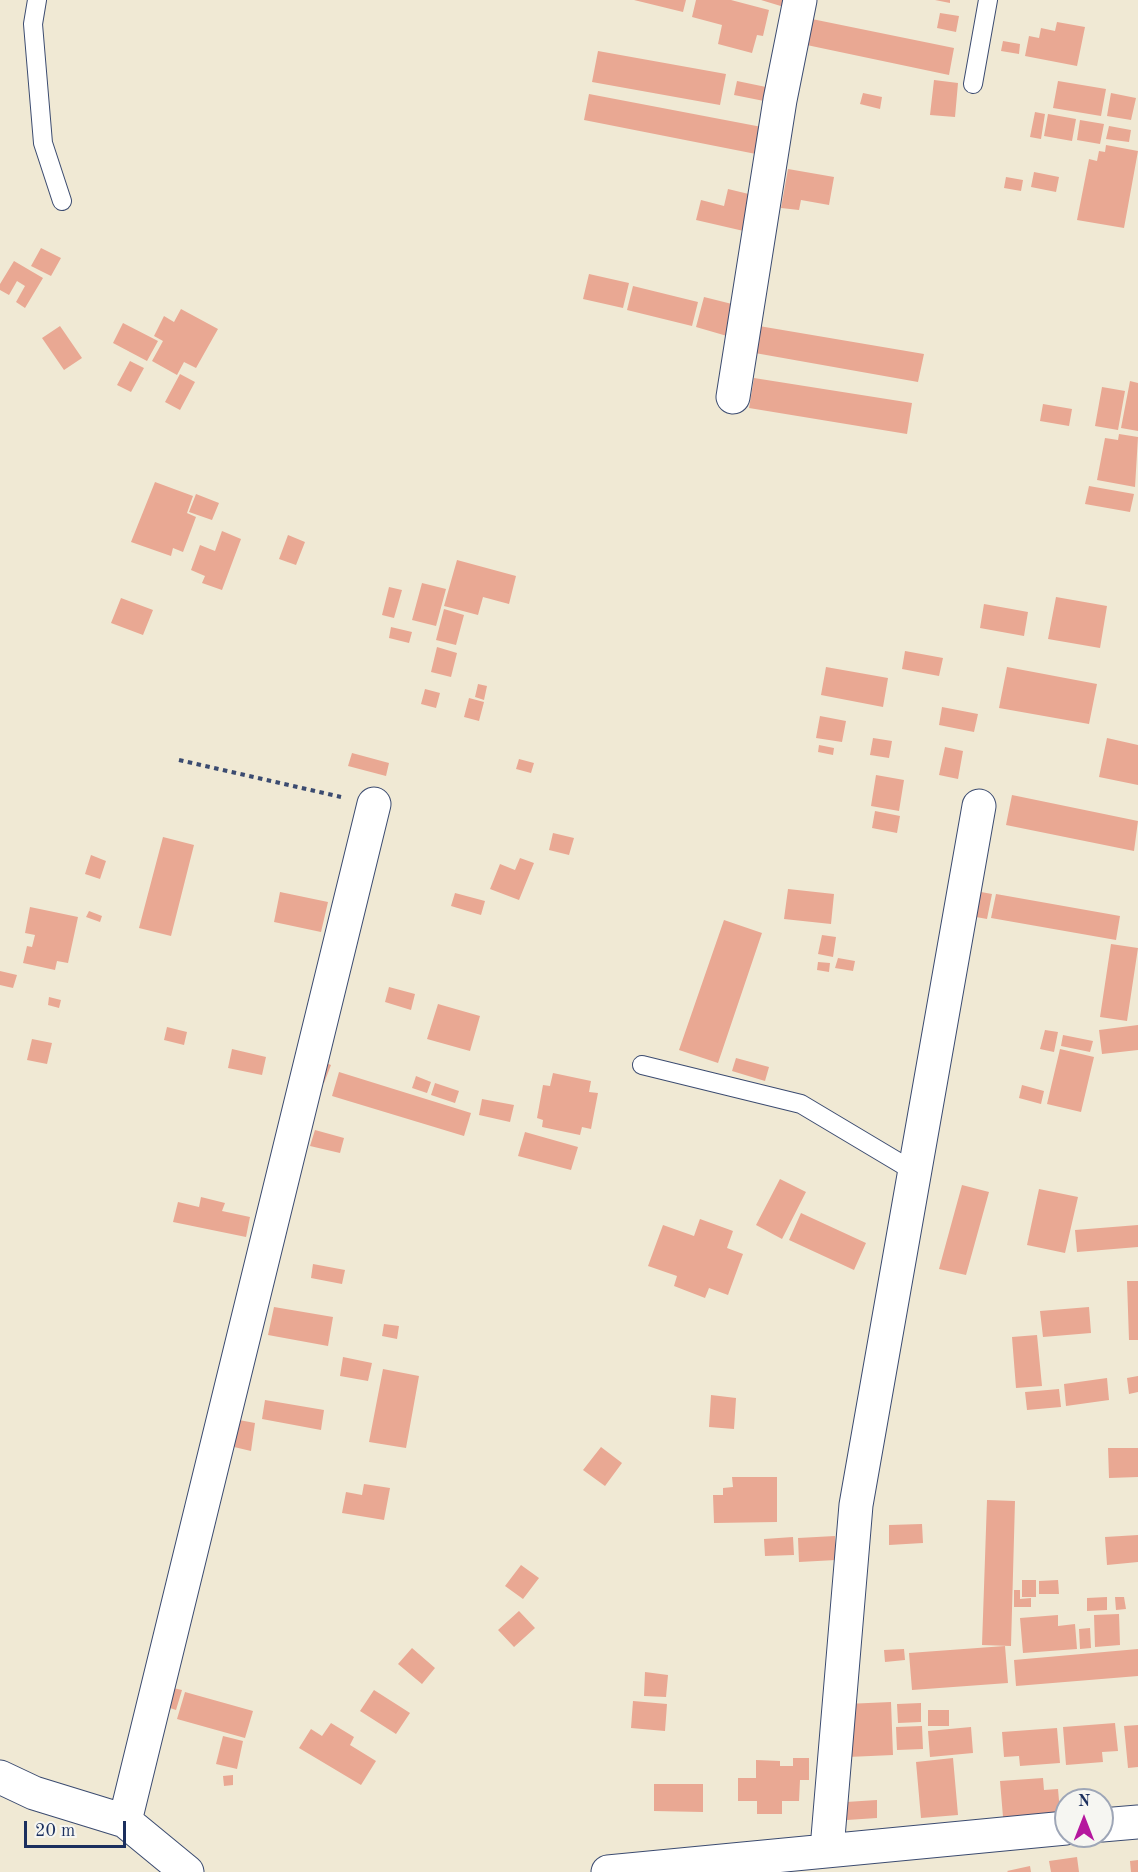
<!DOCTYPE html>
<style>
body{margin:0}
#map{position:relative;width:1138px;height:1872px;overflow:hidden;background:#f0e9d4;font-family:"Old Standard TT",serif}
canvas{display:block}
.north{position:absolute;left:1054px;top:1788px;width:60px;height:60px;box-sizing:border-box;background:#f6f6f2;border:2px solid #9ea6b7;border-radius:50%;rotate:0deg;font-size:16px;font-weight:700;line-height:24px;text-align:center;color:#1b2f5e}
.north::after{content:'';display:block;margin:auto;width:21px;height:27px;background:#b5179e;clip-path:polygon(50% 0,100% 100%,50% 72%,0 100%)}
.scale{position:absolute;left:24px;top:1821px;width:102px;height:27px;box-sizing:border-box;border:3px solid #1b2f5e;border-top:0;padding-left:8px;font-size:18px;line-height:21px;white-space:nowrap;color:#1b2f5e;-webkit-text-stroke:4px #f6f6f2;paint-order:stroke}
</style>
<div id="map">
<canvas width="1138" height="1872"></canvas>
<div class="north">N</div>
<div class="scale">20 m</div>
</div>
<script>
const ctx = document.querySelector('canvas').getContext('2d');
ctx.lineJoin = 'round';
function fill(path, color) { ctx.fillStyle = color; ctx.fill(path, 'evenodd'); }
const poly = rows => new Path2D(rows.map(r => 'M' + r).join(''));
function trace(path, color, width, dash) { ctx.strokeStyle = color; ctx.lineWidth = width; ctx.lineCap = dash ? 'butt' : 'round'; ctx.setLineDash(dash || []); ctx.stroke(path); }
fill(poly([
 [634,0,686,0,683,12],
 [696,0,731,0,769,10,763,36,757,35,752,53,718,44,722,25,692,17],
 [761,0,785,0,784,7],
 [935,0,950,0,950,3],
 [940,13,959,16,956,32,937,28],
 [807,18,954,48,949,75,802,44],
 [1057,22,1085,27,1077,66,1025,56,1029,36,1039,38,1041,28,1055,31],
 [1003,41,1020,44,1019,54,1001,51],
 [598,51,726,74,720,105,592,82],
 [934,80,958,83,955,117,930,115],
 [737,81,766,87,764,101,734,95],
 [1058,81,1106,89,1101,116,1053,108],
 [863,93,882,97,880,109,860,104],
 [1111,93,1136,98,1131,120,1107,116],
 [589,94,767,128,761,155,584,120],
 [1035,112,1045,114,1041,139,1030,137],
 [1048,114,1076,119,1072,141,1044,136],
 [1080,120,1104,124,1100,144,1077,140],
 [1109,126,1131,130,1129,142,1106,139],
 [1106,145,1138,151,1124,228,1077,220,1089,159,1097,161,1099,151,1105,152],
 [788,169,834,177,829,205,801,200,799,210,781,208],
 [1034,172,1059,177,1056,192,1031,187],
 [1006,177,1023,180,1021,191,1004,188],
 [728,189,757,196,748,232,696,220,701,200,724,206],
 [41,248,61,258,51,276,31,266],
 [14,261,43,278,25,308,16,302,25,286,17,281,9,295,0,290,0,284],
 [589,274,629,283,623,308,583,299],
 [633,286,698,302,692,326,627,310],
 [704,297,736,305,727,336,696,327],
 [181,309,218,329,196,368,184,362,177,375,152,361,163,341,154,336,164,316,174,322],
 [123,323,158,341,147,361,113,343],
 [60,326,82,358,64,370,42,338],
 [759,326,924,354,918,382,755,353],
 [130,361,144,368,131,392,117,385],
 [180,374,195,382,180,410,165,402],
 [754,378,912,403,907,434,749,408],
 [1130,381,1138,383,1138,431,1121,428],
 [1102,387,1125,391,1118,430,1095,426],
 [1043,404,1072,409,1069,426,1040,421],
 [1119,434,1138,437,1135,487,1097,480,1105,438,1118,440],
 [155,482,193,496,187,513,196,517,183,552,173,548,171,556,131,542],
 [1089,486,1134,494,1130,512,1085,504],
 [196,494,219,503,212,520,189,512],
 [222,531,241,539,222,590,202,583,205,576,191,570,200,545,215,551],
 [288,535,305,542,296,565,279,559],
 [457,560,516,576,509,604,483,597,478,615,444,606],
 [422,583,446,589,436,626,412,620],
 [389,587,402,590,394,618,382,615],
 [1056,597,1107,606,1100,648,1048,639],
 [121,598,153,610,143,635,111,623],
 [984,604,1028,612,1024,636,980,628],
 [444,609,464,615,456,645,436,640],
 [391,627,412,632,409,643,389,638],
 [437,647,457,653,451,677,431,672],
 [905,651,943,658,939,676,902,669],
 [826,667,888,678,883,707,821,695],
 [1007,667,1097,684,1089,724,999,708],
 [478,684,487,686,484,700,475,697],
 [425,689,440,693,436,708,421,704],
 [469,698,484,702,479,721,464,717],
 [942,707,978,714,974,732,939,725],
 [820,716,846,721,842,742,816,738],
 [873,738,892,741,889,758,870,755],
 [1107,738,1138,745,1138,785,1099,777],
 [819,745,834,748,833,755,818,752],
 [945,747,963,751,958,779,939,775],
 [352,753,389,763,386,776,348,766],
 [519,759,534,763,531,773,516,769],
 [876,775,904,780,899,811,871,806],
 [1012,795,1138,821,1134,851,1006,825],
 [875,811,900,816,897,833,872,828],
 [553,833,574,838,569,855,549,850],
 [163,837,194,845,171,936,139,928],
 [91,855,106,861,100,879,85,874],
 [520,858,534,863,519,900,490,889,500,864,515,870],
 [788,889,834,894,831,924,784,919],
 [280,892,328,902,321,932,274,922],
 [981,892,992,894,987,919,976,917],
 [455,893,485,901,481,915,451,906],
 [996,894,1120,916,1116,940,991,918],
 [30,907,78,917,68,963,57,961,55,970,23,963,27,946,32,947,35,935,25,933],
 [89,911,102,916,100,922,86,917],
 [724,920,762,933,718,1063,679,1050],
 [822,935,836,937,833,957,818,954],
 [1111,944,1138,948,1127,1021,1100,1017],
 [838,958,855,961,853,971,835,968],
 [818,962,830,963,829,972,817,970],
 [0,971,17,975,13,988,0,985],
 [389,987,415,994,411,1010,385,1002],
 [49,997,61,1000,59,1008,48,1005],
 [438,1004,480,1016,470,1051,427,1039],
 [1138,1025,1138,1050,1102,1054,1099,1030],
 [167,1027,187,1032,184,1045,164,1040],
 [1045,1030,1058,1032,1054,1052,1040,1049],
 [1063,1035,1093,1041,1090,1052,1061,1046],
 [32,1039,52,1043,47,1064,27,1060],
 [232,1049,266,1057,262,1075,228,1068],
 [1060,1049,1094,1057,1081,1112,1047,1104],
 [736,1058,769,1067,765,1081,732,1071],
 [321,1061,331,1065,324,1083,314,1079],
 [339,1072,471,1113,464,1136,332,1096],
 [553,1073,591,1081,589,1092,598,1093,591,1129,582,1127,580,1135,542,1127,543,1120,537,1118,543,1085,550,1086],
 [416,1076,431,1082,427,1093,412,1088],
 [435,1083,459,1091,455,1103,431,1095],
 [1022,1085,1044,1091,1041,1104,1019,1098],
 [482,1099,514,1105,510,1122,479,1115],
 [315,1130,344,1138,340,1153,310,1146],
 [525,1132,578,1147,571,1170,518,1156],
 [780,1179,806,1192,782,1239,756,1225],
 [962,1185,989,1192,966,1275,939,1269],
 [1039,1189,1078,1197,1065,1253,1027,1245],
 [201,1197,225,1203,222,1211,250,1217,246,1237,173,1222,178,1202,199,1207],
 [801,1213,866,1243,854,1270,789,1240],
 [700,1219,733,1231,727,1248,743,1254,728,1295,709,1288,705,1298,674,1286,677,1276,648,1266,663,1225,694,1236],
 [1138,1225,1138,1247,1077,1252,1075,1230],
 [313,1264,345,1270,342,1284,311,1278],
 [1127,1281,1138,1281,1138,1340,1129,1340],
 [274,1307,333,1317,328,1346,268,1335],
 [1089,1307,1091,1333,1043,1337,1040,1311],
 [384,1324,399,1326,397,1339,382,1336],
 [1037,1335,1042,1386,1016,1388,1012,1337],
 [343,1357,372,1363,368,1381,340,1376],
 [383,1369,419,1376,406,1448,369,1442],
 [1138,1376,1138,1392,1129,1394,1127,1378],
 [1107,1378,1109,1400,1066,1406,1064,1384],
 [1059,1389,1061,1407,1027,1410,1025,1392],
 [711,1395,736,1398,734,1429,709,1427],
 [265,1400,324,1410,321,1430,262,1419],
 [239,1420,255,1423,251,1451,234,1447],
 [601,1447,622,1463,605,1486,583,1470],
 [1108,1448,1138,1448,1138,1477,1109,1478],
 [732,1477,777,1477,777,1522,714,1523,713,1495,723,1495,723,1488,733,1487],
 [364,1484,390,1488,384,1520,342,1513,346,1492,362,1495],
 [987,1500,1015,1501,1011,1646,982,1645],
 [922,1524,923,1543,889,1545,889,1525],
 [1138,1535,1138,1562,1107,1565,1105,1537],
 [835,1536,836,1560,799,1562,798,1538],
 [793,1537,794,1555,765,1556,764,1539],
 [521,1565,539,1578,523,1599,505,1586],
 [1022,1580,1036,1580,1036,1597,1022,1597],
 [1058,1580,1059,1594,1039,1594,1039,1581],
 [1014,1590,1020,1590,1020,1599,1031,1598,1031,1607,1014,1607],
 [1107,1597,1107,1610,1087,1611,1087,1598],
 [1115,1597,1124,1597,1126,1609,1116,1610],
 [519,1611,535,1628,514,1647,498,1630],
 [1119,1614,1120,1645,1095,1647,1094,1615],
 [1058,1615,1058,1626,1075,1624,1077,1649,1023,1653,1020,1618],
 [1090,1628,1091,1648,1080,1649,1079,1629],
 [1005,1646,1008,1683,912,1690,909,1653],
 [412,1648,435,1668,422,1684,398,1664],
 [904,1649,905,1660,885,1662,884,1650],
 [1138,1649,1138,1676,1016,1686,1014,1660],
 [645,1672,668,1675,666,1697,644,1696],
 [173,1688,182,1690,176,1710,167,1707],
 [374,1690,410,1713,396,1734,360,1711],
 [185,1692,253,1711,245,1738,177,1719],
 [633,1701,667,1704,665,1731,631,1728],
 [891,1702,893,1755,848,1757,846,1704],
 [921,1703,921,1722,898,1723,897,1704],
 [928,1710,949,1710,949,1726,928,1726],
 [331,1723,354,1737,350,1745,376,1761,361,1785,299,1748,311,1729,322,1736],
 [1115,1723,1118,1751,1102,1752,1103,1762,1066,1765,1063,1727],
 [1138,1725,1138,1767,1128,1768,1124,1726],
 [922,1726,923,1749,897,1750,896,1727],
 [971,1727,973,1753,930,1757,928,1731],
 [1057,1728,1060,1763,1020,1766,1019,1756,1004,1757,1002,1732],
 [223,1736,243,1741,237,1769,216,1764],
 [793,1758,809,1758,809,1780,800,1780,799,1801,782,1801,782,1814,757,1814,757,1801,738,1801,738,1778,756,1778,756,1760,780,1761,780,1766,793,1766],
 [953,1758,958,1815,921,1818,916,1762],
 [233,1775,233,1785,224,1786,223,1776],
 [1043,1778,1044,1790,1058,1789,1060,1812,1003,1817,1000,1781],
 [654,1784,703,1784,703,1812,654,1811],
 [877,1800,877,1818,847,1820,846,1802],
 [1077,1857,1079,1872,1051,1872,1049,1861],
 [1138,1860,1138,1872,1131,1872,1130,1861],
 [1030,1866,1031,1872,1008,1872,1007,1871]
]), '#e9a893');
const lane = poly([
 [37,0,33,24,43,143,62,201],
 [973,84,988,0],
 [642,1065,801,1104,915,1172]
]);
const street = poly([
 [733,397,780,100,800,0],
 [0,1777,34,1793,125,1821,187,1872],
 [125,1821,374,804],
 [1102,1825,1138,1822],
 [827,1849,856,1505,979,806],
 [608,1872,1066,1828]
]);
trace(lane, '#3b4b70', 20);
trace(street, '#3b4b70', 35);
trace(poly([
 [179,760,341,797]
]), '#3b4b70', 4, [4.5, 4.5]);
trace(lane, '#fff', 18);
trace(street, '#fff', 33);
</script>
